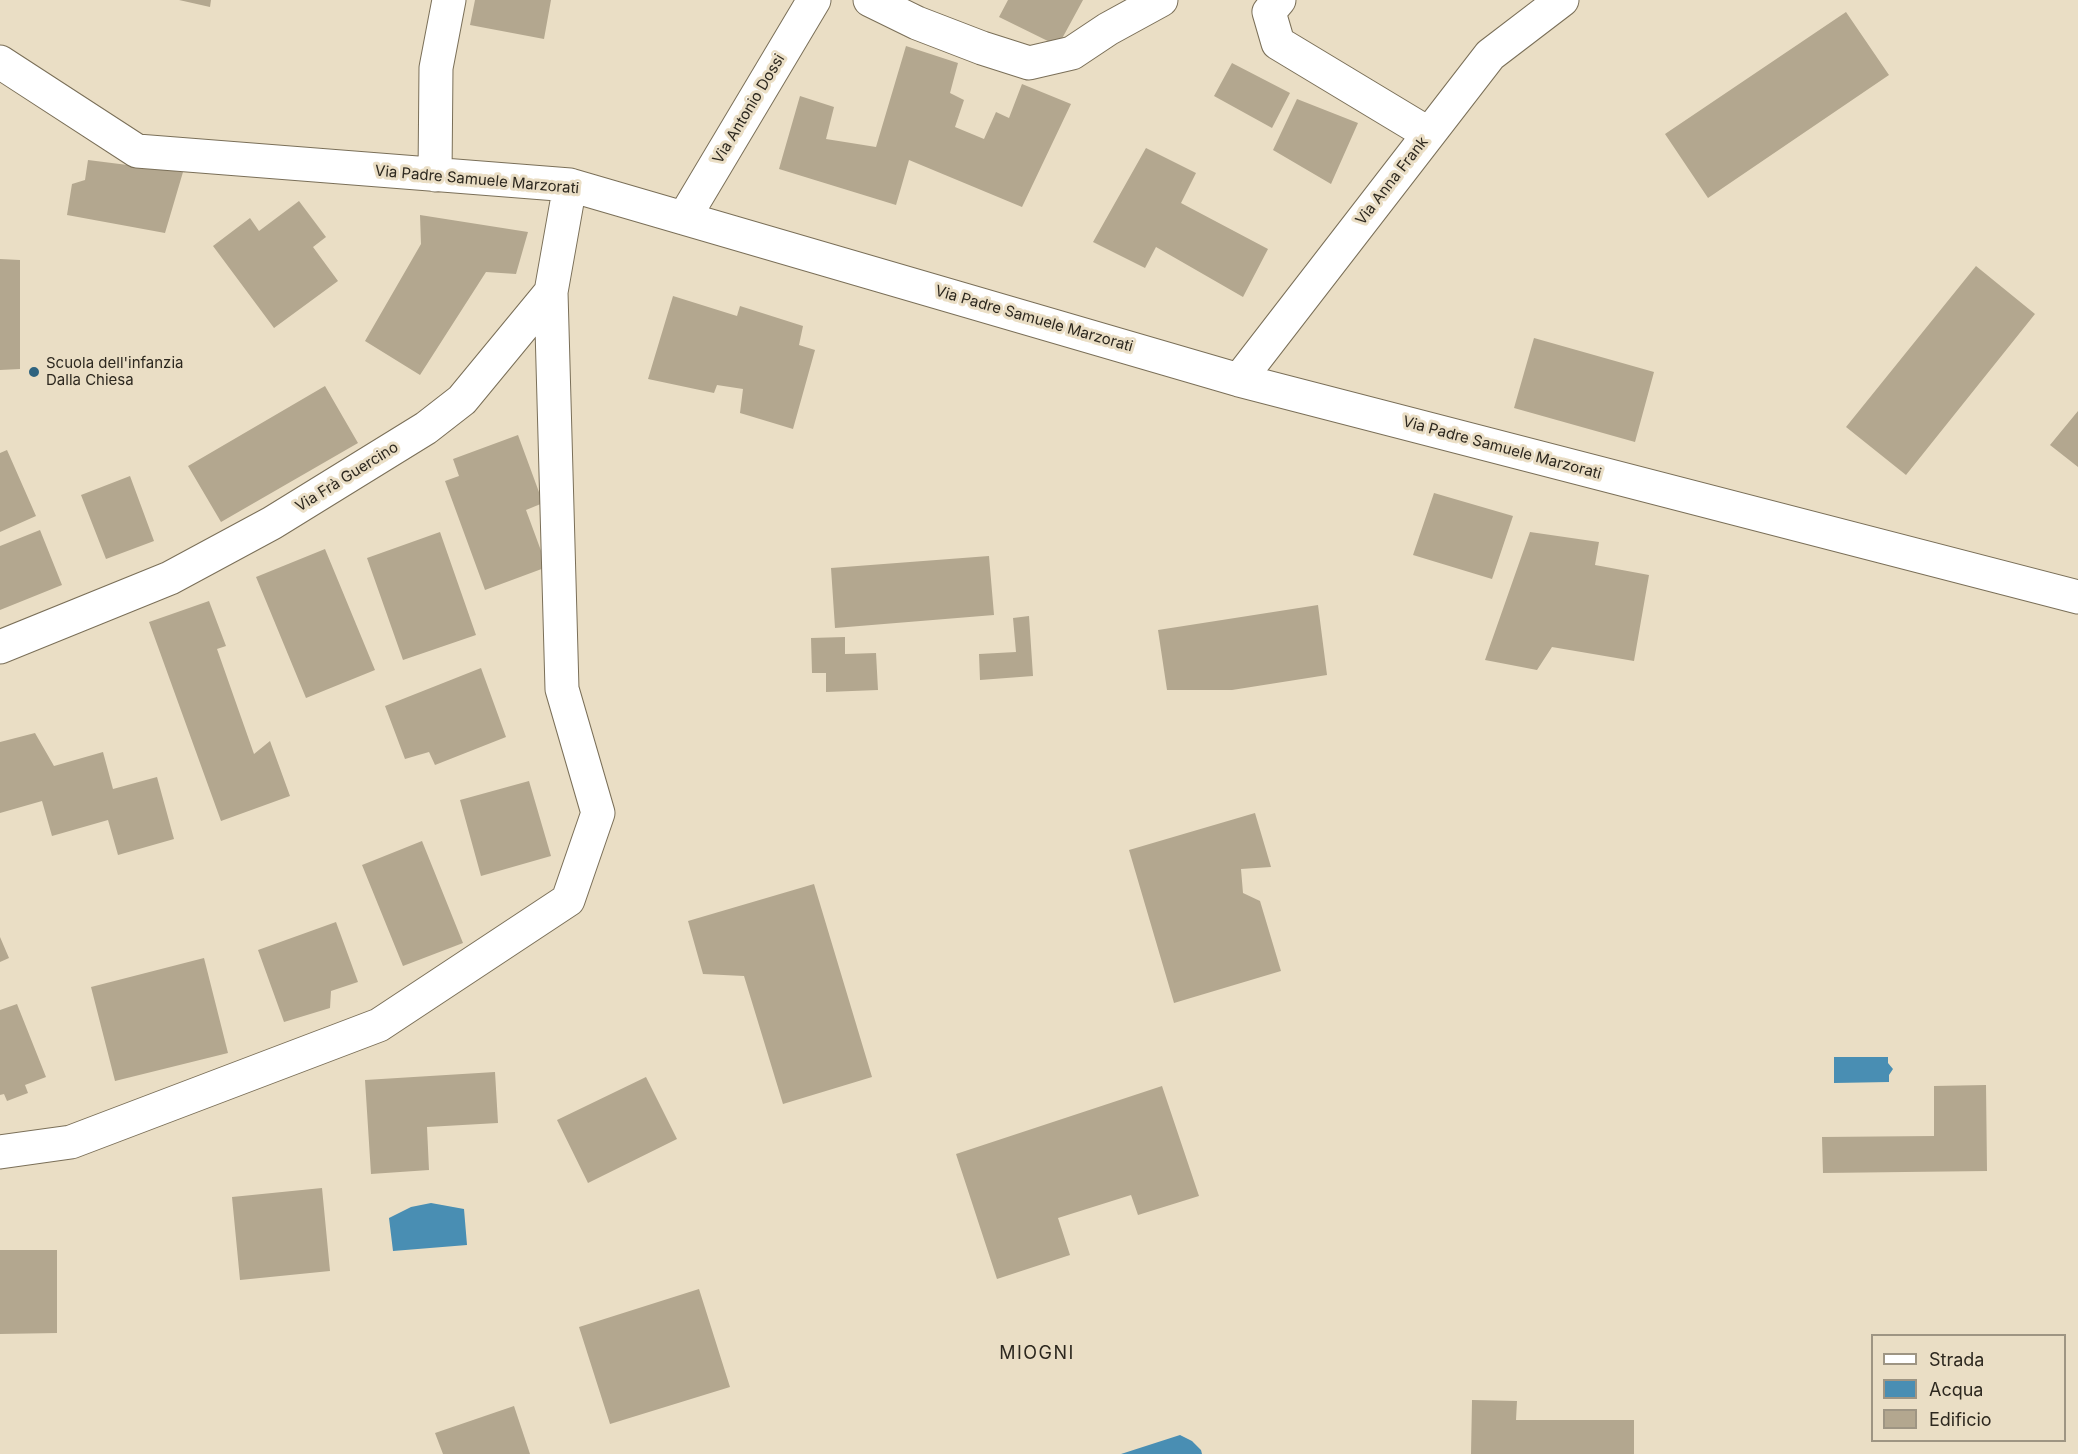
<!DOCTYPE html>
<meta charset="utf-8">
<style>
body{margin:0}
#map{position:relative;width:2078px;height:1454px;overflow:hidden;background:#eadec5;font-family:Inter,sans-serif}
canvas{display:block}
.legend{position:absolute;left:1871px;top:1334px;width:195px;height:108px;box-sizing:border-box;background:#eadec5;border:2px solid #9e9583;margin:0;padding:8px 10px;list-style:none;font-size:18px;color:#2d281f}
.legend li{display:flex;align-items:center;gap:12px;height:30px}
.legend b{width:30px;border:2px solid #9e9583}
</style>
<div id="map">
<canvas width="2078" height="1454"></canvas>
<ul class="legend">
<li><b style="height:8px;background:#fff"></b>Strada</li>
<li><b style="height:16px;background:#498eb3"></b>Acqua</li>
<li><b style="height:16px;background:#b3a78f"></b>Edificio</li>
</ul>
</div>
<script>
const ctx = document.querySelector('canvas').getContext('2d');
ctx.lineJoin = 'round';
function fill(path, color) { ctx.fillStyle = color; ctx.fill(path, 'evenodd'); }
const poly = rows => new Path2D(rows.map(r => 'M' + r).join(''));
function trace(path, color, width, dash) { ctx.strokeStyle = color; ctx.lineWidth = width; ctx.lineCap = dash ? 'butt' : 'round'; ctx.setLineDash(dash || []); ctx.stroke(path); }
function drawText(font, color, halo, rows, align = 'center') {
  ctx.font = font + ' Inter,sans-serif'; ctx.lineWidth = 6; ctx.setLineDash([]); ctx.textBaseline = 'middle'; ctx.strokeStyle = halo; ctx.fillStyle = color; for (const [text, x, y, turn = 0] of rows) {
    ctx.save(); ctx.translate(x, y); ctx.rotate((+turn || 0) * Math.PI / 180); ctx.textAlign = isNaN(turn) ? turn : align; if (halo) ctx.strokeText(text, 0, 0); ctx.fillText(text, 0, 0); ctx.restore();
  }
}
fill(poly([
 [1834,1057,1888,1057,1888,1063,1893,1069,1889,1075,1889,1082,1834,1083],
 [431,1203,464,1209,467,1245,393,1251,389,1218,411,1207],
 [1180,1435,1192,1441,1201,1450,1202,1454,1121,1454]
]), '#498eb3');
fill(poly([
 [179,0,211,0,210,7],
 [475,0,551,0,544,39,470,25],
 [1008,0,1083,0,1058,46,999,17],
 [1846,12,1889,75,1708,198,1665,134],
 [906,46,958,63,950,93,964,100,955,127,984,139,996,112,1009,118,1022,84,1071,104,1022,207,909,160,896,205,779,169,800,96,834,107,826,139,876,147],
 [1232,63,1290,93,1272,128,1214,96],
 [1297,99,1358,123,1331,184,1273,150],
 [1146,148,1196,173,1181,203,1268,249,1243,297,1156,247,1145,268,1093,242],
 [88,160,183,172,165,233,67,215,72,184,85,180],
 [299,201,326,237,313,247,338,281,274,328,213,246,250,218,259,231],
 [420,215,528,232,516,274,486,272,420,375,365,341,421,244],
 [0,259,20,260,20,369,0,370],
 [1976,266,2035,314,1906,475,1846,427],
 [673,296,737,316,740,306,803,326,799,345,815,350,793,429,740,413,743,389,717,385,714,393,648,379],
 [1534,338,1654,372,1635,442,1514,408],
 [325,386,358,443,221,522,188,466],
 [2078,411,2078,467,2050,445],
 [518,435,543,503,526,510,547,567,485,590,445,481,459,476,453,459],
 [7,450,36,516,0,532,0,453],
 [130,476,154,541,106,559,81,495],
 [1434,493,1513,516,1492,579,1413,555],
 [40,530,62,585,0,610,0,546],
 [440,532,476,635,403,660,367,558],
 [1530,532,1599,542,1595,565,1649,575,1634,661,1552,647,1537,670,1485,660],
 [325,549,375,670,306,698,256,577],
 [989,556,994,615,835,628,831,568],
 [209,601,226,646,217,649,254,754,270,741,290,796,221,821,149,622],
 [1318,605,1327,675,1232,690,1167,690,1158,630],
 [1029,616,1033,676,980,680,979,654,1016,652,1013,618],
 [845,637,845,654,876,653,878,690,826,692,826,673,812,673,811,638],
 [481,668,506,737,435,765,429,752,405,759,385,706],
 [35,733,54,766,103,752,113,789,157,777,174,839,118,855,108,820,52,836,42,801,0,813,0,742],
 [529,781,551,856,481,876,460,800],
 [1255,813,1271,867,1241,869,1243,893,1260,901,1281,971,1174,1003,1129,850],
 [422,841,463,943,403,966,362,865],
 [814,884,872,1077,783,1104,744,976,703,974,688,921],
 [336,922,358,982,331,991,330,1008,284,1022,258,950],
 [0,937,9,958,0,962],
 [204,958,228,1053,115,1081,91,987],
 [17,1004,46,1077,25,1085,28,1093,7,1101,4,1094,0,1095,0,1010],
 [495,1072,498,1123,427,1127,429,1170,371,1174,365,1080],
 [646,1077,677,1139,588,1183,557,1120],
 [1986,1085,1987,1171,1823,1173,1822,1137,1934,1136,1934,1086],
 [1162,1086,1199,1196,1138,1215,1131,1195,1058,1218,1070,1255,997,1279,956,1154],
 [322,1188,330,1271,240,1280,232,1197],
 [0,1250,57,1250,57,1333,0,1334],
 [699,1289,730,1387,610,1424,579,1327],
 [1472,1400,1517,1401,1516,1420,1634,1420,1634,1454,1471,1454],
 [514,1406,530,1454,443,1454,435,1433]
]), '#b3a78f');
const minor = poly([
 [870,0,917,23,982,48,1029,63,1072,53,1108,29,1161,0],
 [1279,0,1269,12,1278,43,1429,134],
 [0,62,137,151,570,185,1239,380,2078,597],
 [435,175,436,68,449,0],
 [684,218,814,0],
 [1239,380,1490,55,1562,0],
 [0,647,170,578,272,523,426,428,462,400,551,292,570,185],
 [0,1152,71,1142,379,1025,568,900,598,813,562,689,551,292]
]);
trace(minor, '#7a6f58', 35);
trace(minor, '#fff', 33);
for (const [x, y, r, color] of [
 [34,372,6,"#2e637f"]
]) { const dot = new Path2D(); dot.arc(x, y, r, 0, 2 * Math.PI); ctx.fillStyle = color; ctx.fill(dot); trace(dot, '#eadec5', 2); }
drawText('15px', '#2d281f', '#eadec5', [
 ["Via Antonio Dossi",749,109,-59],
 ["Via Padre Samuele Marzorati",477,180,5],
 ["Via Anna Frank",1392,181,-52],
 ["Via Padre Samuele Marzorati",1034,319,16],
 ["Via Padre Samuele Marzorati",1502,448,15],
 ["Via Frà Guercino",347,477,-32]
]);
drawText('15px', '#2d281f', '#eadec5', [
 ["Scuola dell'infanzia",46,363],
 ["Dalla Chiesa",46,380]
], 'left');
ctx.letterSpacing = '1.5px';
drawText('18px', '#2d281f', '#eadec5', [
 ["MIOGNI",1037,1354]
]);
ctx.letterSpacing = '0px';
</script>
